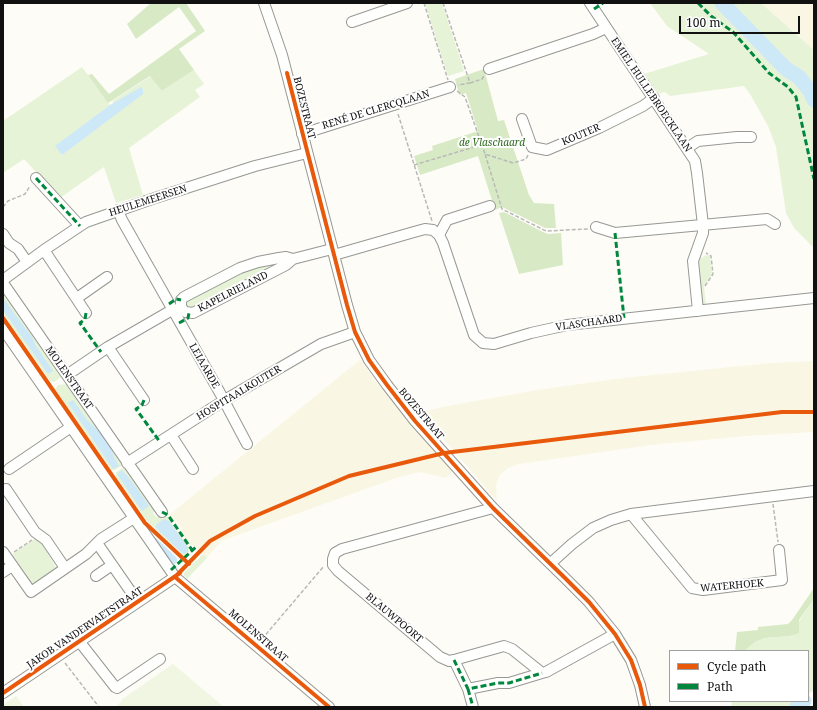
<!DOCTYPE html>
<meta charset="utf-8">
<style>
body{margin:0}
#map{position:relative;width:817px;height:710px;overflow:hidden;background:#fdfcf7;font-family:"Noto Serif",serif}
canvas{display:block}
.frame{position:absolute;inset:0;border:4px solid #111;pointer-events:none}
.legend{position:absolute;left:669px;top:650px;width:140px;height:52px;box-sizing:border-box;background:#fff;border:1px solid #a0a0a0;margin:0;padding:5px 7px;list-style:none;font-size:12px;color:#111}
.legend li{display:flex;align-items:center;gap:8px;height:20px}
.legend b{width:20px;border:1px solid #a0a0a0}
.scale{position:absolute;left:679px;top:16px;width:121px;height:18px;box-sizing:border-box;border:2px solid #111;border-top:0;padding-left:5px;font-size:12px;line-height:14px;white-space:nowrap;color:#111;-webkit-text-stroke:3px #fff;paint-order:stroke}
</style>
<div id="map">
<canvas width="817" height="710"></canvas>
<div class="frame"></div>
<ul class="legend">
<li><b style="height:5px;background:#e8590c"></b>Cycle path</li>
<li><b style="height:5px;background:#00873e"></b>Path</li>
</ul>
<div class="scale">100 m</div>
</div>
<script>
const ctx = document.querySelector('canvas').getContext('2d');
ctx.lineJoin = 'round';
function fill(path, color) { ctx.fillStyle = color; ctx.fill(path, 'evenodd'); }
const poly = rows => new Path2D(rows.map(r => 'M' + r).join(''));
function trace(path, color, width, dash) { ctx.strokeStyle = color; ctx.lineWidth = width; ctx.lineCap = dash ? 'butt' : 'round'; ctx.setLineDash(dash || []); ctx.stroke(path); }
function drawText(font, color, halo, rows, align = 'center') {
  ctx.font = font + ' "Noto Serif",serif'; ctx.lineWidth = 4; ctx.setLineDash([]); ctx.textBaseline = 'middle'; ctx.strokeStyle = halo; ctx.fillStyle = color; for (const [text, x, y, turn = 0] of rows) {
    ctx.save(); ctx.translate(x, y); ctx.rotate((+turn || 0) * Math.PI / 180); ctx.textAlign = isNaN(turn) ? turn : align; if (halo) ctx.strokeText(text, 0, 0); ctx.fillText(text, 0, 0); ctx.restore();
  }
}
fill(poly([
 [761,3,814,3,814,50,768,9],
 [361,359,373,378,402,414,452,471,446,478,420,472,399,477,221,541,207,558,195,546,190,545,180,530,182,529,177,521,175,522,169,515],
 [814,361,814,432,747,436,651,445,519,464,508,468,500,475,496,485,497,501,420,412,453,405,537,390,623,378,770,363]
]), '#f9f7e4');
fill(poly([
 [425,3,442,3,464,71,448,76],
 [650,3,717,3,785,73,798,80,809,95,813,105,814,118,814,248,794,228,786,213,776,147,768,126,750,94,744,86,670,96,665,92,657,94,644,74,709,54,667,26],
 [724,3,761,3,814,50,814,94,807,82,773,53],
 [82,67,110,105,56,146,62,155,141,87,114,104,112,101,151,76,162,91,194,70,204,84,195,90,200,97,129,148,143,195,116,203,104,167,60,198,24,159,3,173,3,121],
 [706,255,710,256,712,274,704,286,706,306,703,306,697,266,700,259],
 [285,261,193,308,187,309,184,302,244,270],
 [3,289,63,376,54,382,50,381,3,314],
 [69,384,124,464,115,470,111,470,55,389,58,385],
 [126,466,155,508,153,513,156,517,161,517,162,519,167,516,189,548,189,552,184,556,148,522,116,477,116,472],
 [38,537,57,569,34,584,31,584,26,581,29,579,12,554],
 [203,554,207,558,187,579,183,574],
 [814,599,814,690,808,694,808,651,744,651,755,642,765,638,789,636],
 [732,701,798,701,790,707,731,707]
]), '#e7f3d7');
fill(poly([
 [151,3,186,3,205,31,179,49,194,70,162,91,150,76,108,103,88,75,92,74,109,94,196,31,179,7,136,39,127,24],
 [484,69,498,121,504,120,529,195,534,203,554,204,556,228,545,228,502,207,495,210,478,156,420,175,414,156,433,150,432,146,478,131,466,93,459,95,455,79],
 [504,212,543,232,548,234,561,233,563,265,519,274,499,213],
 [814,588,814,599,799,620,799,633,789,636,765,638,755,642,744,651,735,651,737,632,758,630,758,627,788,624,792,620]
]), '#d8eac5');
fill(poly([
 [173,664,224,707,115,707,122,701,121,700],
 [16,696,24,707,3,707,3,705]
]), '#f0f6e1');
fill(poly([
 [141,87,143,90,143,94,62,155,55,146,110,105],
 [3,298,32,337,36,346,53,371,48,374,3,310],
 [73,400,87,420,99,431,110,446,115,459,119,466,113,469,68,403],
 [122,470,133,483,149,506,142,511,117,474],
 [164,519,169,521,188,548,188,551,185,554,182,553,156,528,156,525],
 [154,538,156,538,177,558,177,562,174,565,172,565]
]), '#cde8f7');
trace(poly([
 [722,3,786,69,799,77,810,91,814,100],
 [797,707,804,701]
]), '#cde8f7', 15);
const minor = poly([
 [264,3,282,55,347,305,355,332,369,360,387,385,415,421,493,508,565,578,589,602,615,634,631,660,640,685,645,707],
 [590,3,695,161,697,173,703,225,703,233,693,261,698,311],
 [352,22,407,3],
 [489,69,593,34,606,28],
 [522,119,532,147,547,150,599,128,643,106,654,98],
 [302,134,450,87],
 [687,148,698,141,737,137,751,137],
 [36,178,80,226],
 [118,210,122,220,220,393,247,444],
 [596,227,615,233,767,219,775,224],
 [3,234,9,243,18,249,27,262],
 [439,235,447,220,490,206],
 [44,250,86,313],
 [334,255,414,232,425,229,433,230,439,235,443,243,474,335,483,343,494,344,531,333,567,325,814,298],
 [293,259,286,257,279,258,258,262,240,268,184,297,181,300,181,307,185,312,193,313,286,265,293,259,332,249],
 [3,280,44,250,86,222,152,199,255,166,307,153],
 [3,283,162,512],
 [77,298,107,277],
 [3,329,175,577,329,707],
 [108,347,144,400],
 [67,375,108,347,172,310],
 [171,435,193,469],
 [127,463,223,401,321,344,355,332],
 [9,469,71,427],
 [6,489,35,532,46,540,65,568],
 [493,508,342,549,335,553,333,559,333,565,338,571,440,657,449,661,454,660,504,646,512,649,542,673,546,672,615,634],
 [631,514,692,588,703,590,782,580,779,550],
 [97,543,138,602],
 [3,552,31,592,86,554,101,539,134,518],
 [551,563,572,544,593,528,611,520,631,514,814,491],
 [3,572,12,566],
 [96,576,112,565],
 [79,641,115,687,117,688,160,659],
 [454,660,468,689,498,683,509,683,542,673],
 [468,689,473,707],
 [3,693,175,577]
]);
trace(minor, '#979795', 12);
trace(poly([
 [424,3,448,80],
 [443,3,470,83,458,85],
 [470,83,482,79,484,76],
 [457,91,465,97,485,154],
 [398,114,432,221],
 [528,155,526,159,513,163,485,154,502,209,546,231,588,229],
 [414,165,481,145],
 [3,207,8,201,25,194,30,186],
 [705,286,713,274,711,256,706,253],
 [773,504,778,542],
 [14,552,32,540],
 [262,639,324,566],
 [65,663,99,707]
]), '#b9b9b8', 1.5, [4, 2]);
trace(minor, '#fffffe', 10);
trace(poly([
 [698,3,711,16,733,32,769,73,788,87,796,97,814,179],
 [594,9,603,3],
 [36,178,80,226],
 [615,233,624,318],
 [169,304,176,299,181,300],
 [86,313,85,319,80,323,101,352],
 [179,323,188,318,189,313],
 [144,400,142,405,136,409,160,442],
 [162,512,168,515,192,550],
 [171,570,196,547],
 [454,660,468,689,498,683,509,683,542,673],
 [468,689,473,707]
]), '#00873e', 3, [6, 3]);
trace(poly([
 [287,73,347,305,355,332,369,360,387,385,415,421,493,508,565,578,589,602,615,634,631,660,640,685,645,707],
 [3,318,145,523,189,564],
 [175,577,210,541,255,516,349,476,444,453,782,412,814,412],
 [175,577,329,707],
 [3,693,180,573]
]), '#e8590c', 4);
drawText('10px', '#111', '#fff', [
 ["EMIEL HULLEBROECKLAAN",651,95,56],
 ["BOZESTRAAT",304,108,76],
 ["RENÉ DE CLERCQLAAN",376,110,-17],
 ["KOUTER",581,135,-23],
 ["HEULEMEERSEN",148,201,-18],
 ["KAPELRIELAND",233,292,-27],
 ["VLASCHAARD",589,323,-8],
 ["LEIAARDE",204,366,60],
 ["MOLENSTRAAT",69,378,55],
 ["HOSPITAALKOUTER",239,393,-31],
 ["BOZESTRAAT",421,414,50],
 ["WATERHOEK",732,586,-5],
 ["BLAUWPOORT",394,618,40],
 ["JAKOB VANDERVAETSTRAAT",85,628,-34],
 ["MOLENSTRAAT",258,636,41]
]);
drawText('italic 10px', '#2f6b1f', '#fff', [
 ["de Vlaschaard",492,143]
]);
</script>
